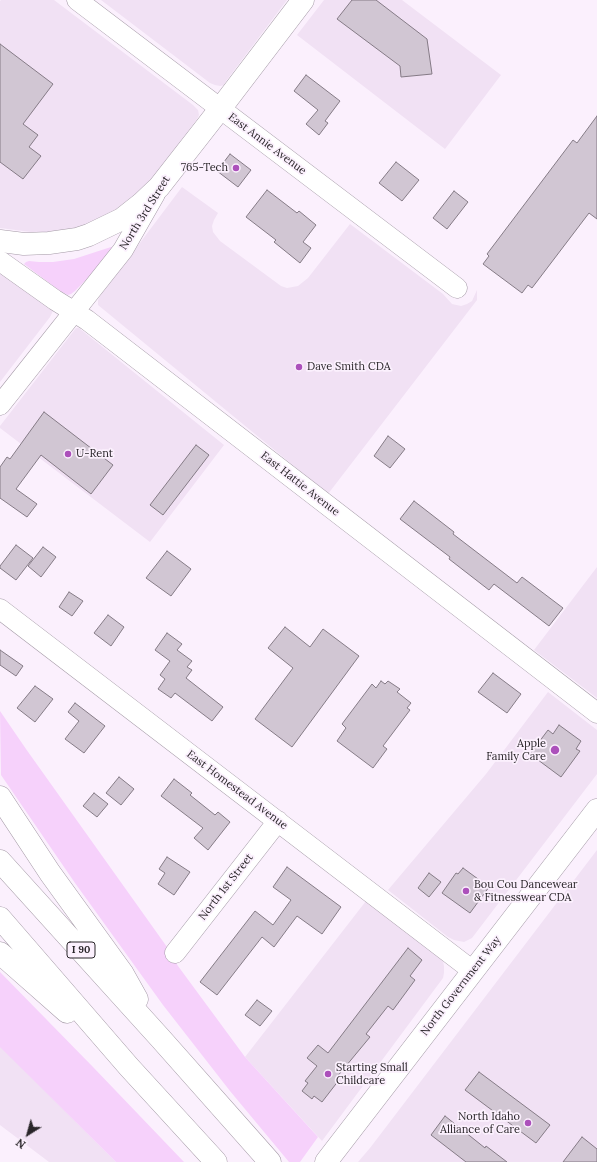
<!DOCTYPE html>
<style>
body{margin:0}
#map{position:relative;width:597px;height:1162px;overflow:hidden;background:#fbf0fd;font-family:Lora,serif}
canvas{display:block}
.north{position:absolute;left:8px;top:1114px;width:40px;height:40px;-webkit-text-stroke:3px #fbf0fd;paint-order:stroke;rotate:217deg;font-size:11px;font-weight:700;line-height:16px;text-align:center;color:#292529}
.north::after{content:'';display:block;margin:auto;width:14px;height:18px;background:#292529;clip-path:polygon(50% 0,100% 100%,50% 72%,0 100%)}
</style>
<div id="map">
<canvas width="597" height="1162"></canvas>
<div class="north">N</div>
</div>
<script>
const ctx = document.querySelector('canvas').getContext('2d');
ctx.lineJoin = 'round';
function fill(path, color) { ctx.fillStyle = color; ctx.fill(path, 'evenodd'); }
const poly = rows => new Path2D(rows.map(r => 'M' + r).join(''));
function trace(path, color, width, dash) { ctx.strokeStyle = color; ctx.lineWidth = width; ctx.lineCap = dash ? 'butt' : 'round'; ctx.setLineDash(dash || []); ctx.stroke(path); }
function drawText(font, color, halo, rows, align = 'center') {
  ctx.font = font + ' Lora,serif'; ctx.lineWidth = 3.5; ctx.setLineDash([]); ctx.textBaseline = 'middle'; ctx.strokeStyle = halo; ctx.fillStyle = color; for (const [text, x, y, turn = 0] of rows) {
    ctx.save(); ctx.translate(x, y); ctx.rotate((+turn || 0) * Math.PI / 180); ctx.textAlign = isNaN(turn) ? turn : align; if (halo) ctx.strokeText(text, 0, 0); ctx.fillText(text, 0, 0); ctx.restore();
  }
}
fill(poly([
 [1,0,54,0,193,105,198,110,199,115,197,119,156,174,145,187,116,211,82,227,65,231,39,233,0,228,0,1],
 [101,0,287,0,226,81,224,85,220,86,215,85,210,83],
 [324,0,402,0,501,75,445,149,297,35],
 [182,187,218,213,214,220,212,226,213,232,220,241,281,286,287,288,298,286,308,278,350,224,443,294,452,304,461,306,467,304,472,301,477,290,477,300,328,494,98,305,98,300,100,296],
 [0,266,52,308,53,311,50,317,0,382],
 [76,328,79,328,224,445,150,542,0,428,0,426],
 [597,567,597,698,534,650],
 [548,692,597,730,597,774,472,938,464,942,454,940,448,937,388,890,486,774],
 [597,850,597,1162,358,1162,370,1148],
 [366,901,438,956,443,961,444,966,444,973,443,978,322,1141,245,1057],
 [0,1046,116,1162,49,1162,0,1125]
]), '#f1e1f4');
fill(poly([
 [111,247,113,247,112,253,75,291,71,294,68,295,60,291,24,264,26,262,29,261,39,262,53,262,74,259],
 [0,711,26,749,167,947,178,966,245,1057,318,1137,300,1162,289,1162,230,1091,163,1005,75,883,1,775],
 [0,972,93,1067,184,1162,116,1162,0,1047]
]), '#f6d1fb');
const building = poly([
 [352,0,376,0,427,39,432,74,401,77,400,66,337,19,352,0],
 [0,44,53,84,23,124,38,135,29,147,41,156,23,179,0,162,0,44],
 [306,75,340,101,325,121,328,123,319,135,306,124,318,110,294,91,306,75],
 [597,116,597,219,589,213,532,288,528,285,522,293,483,264,489,256,487,254,573,140,577,143,597,116],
 [230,154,251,170,238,187,217,171,230,154],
 [396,162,419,180,402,201,379,183,396,162],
 [267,190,297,213,299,211,316,225,303,242,311,248,300,263,274,242,276,240,246,217,267,190],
 [454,191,468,202,447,229,433,218,454,191],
 [44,412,113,465,91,494,41,455,16,489,37,504,27,517,0,498,0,467,7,457,10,459,44,412],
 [388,436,405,449,390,468,374,456,388,436],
 [196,445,209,455,163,515,150,505,196,445],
 [414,501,454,532,453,534,517,583,522,577,563,608,549,626,494,584,489,590,449,559,450,557,400,519,414,501],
 [16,545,33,558,16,580,0,568,0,566,16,545],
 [43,547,56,557,41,577,28,566,43,547],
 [167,551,191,569,171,596,146,578,167,551],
 [69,592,83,601,72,616,59,607,69,592],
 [108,615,124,627,111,646,94,633,108,615],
 [285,627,310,647,323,629,359,656,292,747,255,719,293,668,268,648,285,627],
 [167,633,182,644,177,650,192,661,187,667,192,670,186,678,223,707,212,721,175,693,171,698,158,689,165,679,160,675,170,661,155,650,167,633],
 [0,650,23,666,16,676,0,665,0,650],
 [493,673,521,694,507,713,478,692,493,673],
 [381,681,385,684,388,681,400,689,397,692,411,703,407,708,410,710,383,746,387,749,373,768,337,741,346,728,342,724,372,684,376,688,381,681],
 [35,686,53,699,35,722,17,708,35,686],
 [75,703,105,726,84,753,65,739,79,721,68,712,75,703],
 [559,725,581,741,576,749,580,751,561,777,530,754,548,730,553,734,559,725],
 [119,777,134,789,121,805,106,793,119,777],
 [174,779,192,793,190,795,215,815,218,812,230,822,208,850,194,838,203,828,161,796,174,779],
 [94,793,108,804,97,817,83,806,94,793],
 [167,857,190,872,174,895,158,884,165,873,159,869,167,857],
 [287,867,341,907,322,934,297,916,274,947,262,937,217,995,200,982,255,911,273,925,291,900,273,887,287,867],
 [463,868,489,887,470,913,442,893,456,873,458,874,463,868],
 [429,873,441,882,429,897,418,888,429,873],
 [408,948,422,960,410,976,415,980,393,1010,388,1006,366,1034,370,1037,336,1078,339,1080,322,1102,314,1096,312,1099,302,1091,308,1083,305,1081,317,1066,307,1058,318,1045,328,1053,408,948],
 [257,1000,272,1011,260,1026,245,1015,257,1000],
 [479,1072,550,1125,536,1143,465,1090,479,1072],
 [445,1116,485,1148,486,1146,507,1162,466,1162,431,1135,445,1116],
 [582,1137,597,1149,597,1162,563,1162,582,1137]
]);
fill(building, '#d1c6d3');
trace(building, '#857b86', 1);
const minor = poly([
 [77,0,457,288],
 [0,261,55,300,87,320,597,713],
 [0,405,123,250,155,194],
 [0,609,473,971],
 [175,953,278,821]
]);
const major = poly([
 [0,241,24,244,49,243,77,239,89,235,122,219,141,204,159,187,220,109,303,0],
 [326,1162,597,810]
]);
const highway = poly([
 [0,797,50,873,123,974,137,999],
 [0,861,161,1039,270,1162],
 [0,918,129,1067,216,1162],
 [0,953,67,1012]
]);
trace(minor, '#a49aa6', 21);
trace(major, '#a49aa6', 23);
trace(highway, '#a49aa6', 23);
trace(minor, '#fff', 20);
trace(major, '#fff', 22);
trace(highway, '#fff', 22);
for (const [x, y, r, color] of [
 [236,168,4,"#ac50bb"],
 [299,367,4,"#ac50bb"],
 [68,454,4,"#ac50bb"],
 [555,750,5,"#ac50bb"],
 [466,891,4,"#ac50bb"],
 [328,1074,4,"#ac50bb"],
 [528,1123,4,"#ac50bb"]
]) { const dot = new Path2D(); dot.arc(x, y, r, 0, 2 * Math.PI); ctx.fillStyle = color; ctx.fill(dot); trace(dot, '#fbf0fd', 1.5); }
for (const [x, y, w] of [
 [81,950,28]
]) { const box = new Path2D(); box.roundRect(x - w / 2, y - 8, w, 16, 3); ctx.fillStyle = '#fbf0fd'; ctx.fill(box); trace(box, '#292529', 1); }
drawText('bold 10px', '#292529', null, [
 ["I 90",81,950]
]);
drawText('11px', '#292529', '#fbf0fd', [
 ["East Annie Avenue",267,144,37],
 ["North 3rd Street",145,213,-58],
 ["East Hattie Avenue",300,484,38],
 ["East Homestead Avenue",237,790,37],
 ["North 1st Street",226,887,-52],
 ["North Government Way",461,986,-52]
]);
drawText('11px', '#292529', '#fbf0fd', [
 ["765-Tech",228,168,"right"],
 ["Dave Smith CDA",307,367],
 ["U-Rent",76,454],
 ["Apple",546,744,"right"],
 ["Family Care",546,757,"right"],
 ["Bou Cou Dancewear",474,885],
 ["& Fitnesswear CDA",474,898],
 ["Starting Small",336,1068],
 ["Childcare",336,1081],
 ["North Idaho",520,1117,"right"],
 ["Alliance of Care",520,1130,"right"]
], 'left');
</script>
